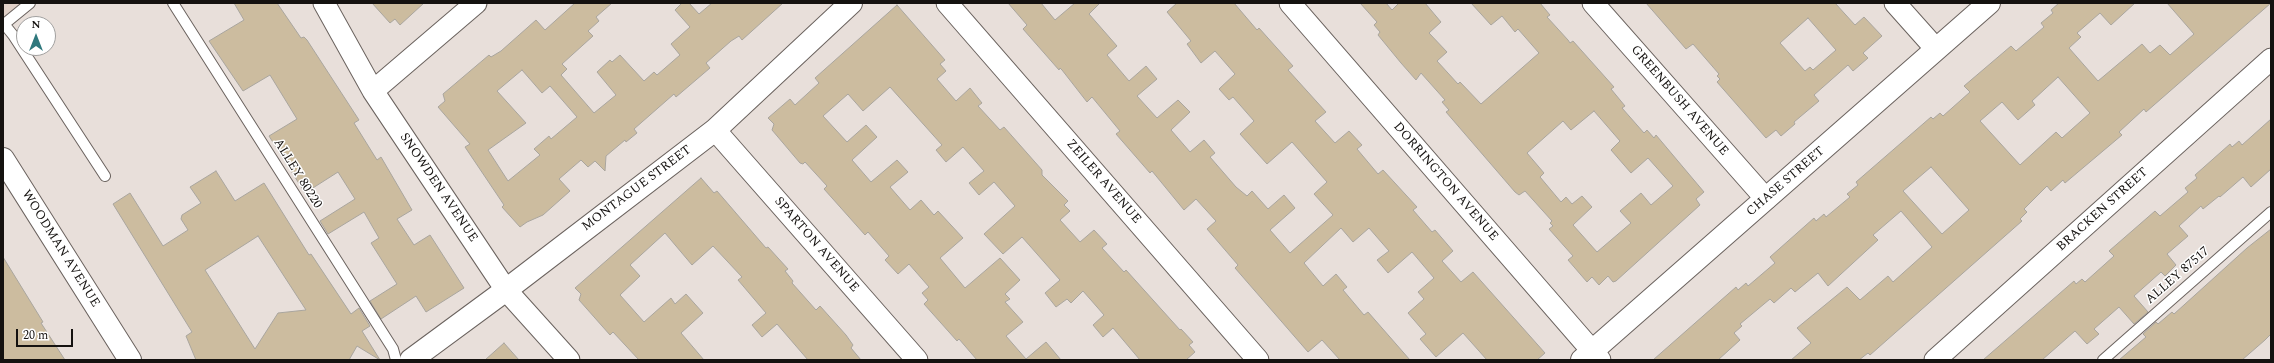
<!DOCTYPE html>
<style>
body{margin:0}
#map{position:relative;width:2274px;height:363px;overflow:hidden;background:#e8dfda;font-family:Spectral,serif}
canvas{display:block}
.frame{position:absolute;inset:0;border:4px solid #151210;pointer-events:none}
.north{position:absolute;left:16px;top:16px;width:40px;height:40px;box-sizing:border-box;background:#fff;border:1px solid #a1a09f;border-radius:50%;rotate:0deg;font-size:11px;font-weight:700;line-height:16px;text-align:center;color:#151210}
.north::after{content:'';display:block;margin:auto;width:14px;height:18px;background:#2f787d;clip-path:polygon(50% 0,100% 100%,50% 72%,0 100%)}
.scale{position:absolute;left:16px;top:329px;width:57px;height:18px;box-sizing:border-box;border:2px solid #151210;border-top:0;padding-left:5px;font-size:12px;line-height:14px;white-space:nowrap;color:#151210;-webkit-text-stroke:3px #fff;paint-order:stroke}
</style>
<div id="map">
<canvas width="2274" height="363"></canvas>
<div class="frame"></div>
<div class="north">N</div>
<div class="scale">20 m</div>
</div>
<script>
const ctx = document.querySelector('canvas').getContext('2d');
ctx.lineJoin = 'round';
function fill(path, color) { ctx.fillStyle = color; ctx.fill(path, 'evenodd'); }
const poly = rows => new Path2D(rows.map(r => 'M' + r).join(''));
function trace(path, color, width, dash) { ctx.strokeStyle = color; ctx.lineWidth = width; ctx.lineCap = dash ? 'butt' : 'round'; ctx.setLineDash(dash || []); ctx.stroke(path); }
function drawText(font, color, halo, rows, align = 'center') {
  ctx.font = font + ' Spectral,serif'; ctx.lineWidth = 3; ctx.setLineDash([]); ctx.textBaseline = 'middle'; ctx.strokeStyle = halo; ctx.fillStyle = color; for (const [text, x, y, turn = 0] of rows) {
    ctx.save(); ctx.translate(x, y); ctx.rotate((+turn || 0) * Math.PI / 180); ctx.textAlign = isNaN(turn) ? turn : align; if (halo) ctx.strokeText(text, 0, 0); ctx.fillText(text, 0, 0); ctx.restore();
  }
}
fill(poly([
 [3,3,22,3,3,20]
]), '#e1d1c8');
const building = poly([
 [234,3,277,3,301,38,304,37,307,40,359,120,354,123,377,160,381,157,412,210,397,219,414,245,430,235,464,288,426,312,416,296,381,319,370,301,397,284,371,243,379,238,364,212,328,234,320,221,355,199,338,172,305,193,269,136,297,119,270,75,243,91,209,41,244,20,234,3],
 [372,3,424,3,400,25,395,19,390,23,372,3],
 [575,3,612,3,596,17,599,21,588,31,593,36,562,64,567,69,561,75,594,113,616,95,597,72,610,60,612,62,620,55,644,81,654,72,657,75,680,55,671,44,690,27,675,10,682,3,689,3,699,14,712,3,783,3,742,40,739,36,731,41,706,63,710,68,676,97,674,94,634,129,637,133,626,142,625,140,606,156,605,171,595,161,588,167,581,160,559,179,570,191,543,215,527,222,520,227,502,207,504,205,465,147,470,144,438,107,445,101,443,94,489,55,491,57,501,51,536,20,545,30,575,3],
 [522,70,542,93,550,86,577,117,551,139,549,136,534,149,540,155,508,181,488,150,526,123,497,91,522,70],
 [1008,3,1041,3,1055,20,1075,3,1100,3,1089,14,1117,46,1107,55,1129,81,1146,66,1157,79,1137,96,1157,118,1178,100,1190,112,1171,130,1190,152,1204,140,1215,153,1210,157,1236,187,1247,196,1252,191,1268,209,1284,195,1295,208,1270,230,1290,253,1333,215,1314,194,1327,182,1292,142,1267,164,1240,134,1254,121,1233,97,1229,100,1219,89,1235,74,1215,51,1201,63,1187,44,1191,41,1167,12,1177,3,1234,3,1257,30,1259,28,1293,66,1288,70,1326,112,1315,121,1335,143,1349,131,1362,145,1357,149,1378,174,1383,170,1417,207,1413,210,1432,232,1435,230,1453,251,1442,261,1461,282,1473,272,1545,353,1537,360,1487,360,1463,333,1436,357,1420,339,1426,334,1408,313,1424,299,1418,292,1434,278,1412,252,1388,273,1377,260,1389,251,1369,228,1353,242,1341,228,1304,263,1323,286,1336,274,1347,287,1343,290,1364,315,1368,312,1410,360,1340,360,1322,340,1308,352,1235,268,1238,265,1207,229,1216,221,1196,199,1184,210,1152,171,1150,173,1116,134,1120,131,1092,97,1087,102,1062,70,1060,68,1059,70,1023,29,1027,25,1008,3],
 [1360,3,1386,3,1392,10,1399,3,1425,3,1441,22,1429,33,1447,52,1437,61,1458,84,1460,82,1481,104,1539,53,1518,29,1515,32,1502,16,1491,25,1471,3,1540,3,1550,15,1547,17,1568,40,1570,43,1573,41,1614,87,1611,89,1625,106,1622,108,1644,133,1647,130,1654,138,1656,135,1704,192,1696,199,1700,205,1616,281,1613,282,1608,276,1599,285,1592,277,1587,282,1568,260,1573,256,1549,229,1553,226,1550,223,1552,221,1525,191,1519,195,1515,192,1446,112,1449,110,1442,102,1445,100,1421,73,1416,80,1401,63,1378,35,1380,32,1374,25,1377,22,1360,3],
 [1594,111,1620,141,1611,150,1631,173,1648,158,1673,186,1651,205,1641,193,1620,211,1631,223,1597,252,1573,225,1592,207,1582,196,1572,204,1566,197,1561,202,1540,177,1544,173,1527,153,1563,121,1571,130,1594,111],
 [1646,3,1835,3,1855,25,1864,17,1882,36,1863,53,1868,58,1853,71,1848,65,1814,95,1819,101,1794,122,1795,124,1781,136,1776,130,1766,138,1717,82,1720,79,1717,76,1719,74,1693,44,1686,49,1646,3],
 [1808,18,1836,50,1813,70,1810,67,1805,71,1780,43,1808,18],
 [2059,3,2135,3,2111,25,2100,13,2077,33,2081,37,2069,48,2098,81,2142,44,2150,53,2160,45,2170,55,2194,34,2167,3,2271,3,2146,112,2144,109,2119,132,2122,135,2065,183,2063,180,2051,191,2047,186,2024,209,2027,212,2020,219,2022,221,1870,355,1868,353,1859,360,1791,360,1811,343,1797,328,1847,287,1860,300,1888,276,1893,282,1932,247,1901,211,1873,235,1878,240,1828,286,1818,273,1795,292,1791,288,1774,303,1770,299,1740,324,1742,326,1734,333,1740,340,1718,360,1653,360,1736,287,1738,290,1746,283,1748,286,1775,263,1770,257,1814,218,1816,221,1824,214,1826,217,1850,197,1847,194,1858,185,1856,182,1931,117,1933,119,1940,113,1943,116,1970,92,1964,86,2011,46,2016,51,2044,27,2041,23,2053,13,2051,10,2059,3],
 [2058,77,2090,113,2062,138,2056,132,2020,165,1980,121,2002,102,2018,120,2035,105,2032,101,2058,77],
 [1931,167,1969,210,1942,234,1903,191,1931,167],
 [897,5,945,60,940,64,946,71,937,79,956,101,970,88,982,103,978,106,1000,130,1004,127,1042,170,1042,175,1068,201,1064,205,1070,211,1060,220,1080,242,1094,230,1107,244,1102,248,1124,272,1126,270,1180,330,1181,329,1193,342,1189,345,1195,352,1186,360,1140,360,1113,328,1103,337,1093,325,1104,315,1083,291,1071,303,1067,299,1056,307,1045,293,1060,280,1022,237,1003,254,984,234,1015,206,994,182,979,195,969,183,984,171,963,147,946,162,936,150,942,145,890,87,863,111,848,94,823,116,847,142,866,125,877,137,852,160,871,182,897,160,908,172,890,187,910,210,921,200,934,215,938,211,963,238,940,258,965,288,1000,258,1020,280,1005,294,1010,299,1005,302,1023,322,1006,336,1026,359,1046,342,1061,360,977,360,959,339,957,341,924,304,928,300,922,293,929,287,909,264,898,274,885,260,889,256,868,232,865,235,824,189,827,186,805,162,803,164,800,163,772,130,774,124,768,118,790,99,795,105,819,83,815,78,897,5],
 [2271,119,2271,169,2251,187,2243,177,2220,197,2219,196,2203,209,2201,206,2179,226,2188,236,2167,254,2176,265,2165,276,2161,272,2134,296,2148,312,2134,324,2119,307,2094,329,2099,334,2087,344,2075,331,2042,360,1983,360,2074,281,2076,284,2082,279,2085,282,2114,256,2109,251,2155,211,2160,216,2188,192,2185,188,2197,178,2195,175,2230,144,2232,147,2239,141,2242,145,2271,119],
 [216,171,235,201,264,183,309,255,311,254,351,314,359,308,370,326,362,331,380,360,357,346,349,360,196,360,186,336,192,332,113,204,130,193,163,246,188,230,181,219,182,215,201,203,190,187,216,171],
 [258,236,306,310,278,313,255,349,205,270,258,236],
 [701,178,714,193,717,191,766,248,768,247,788,269,785,271,793,281,792,283,816,310,820,306,846,335,853,345,851,348,861,360,808,360,777,324,762,337,752,325,766,313,738,280,742,277,713,246,692,265,665,233,630,265,640,276,620,295,644,322,671,298,675,304,686,294,703,313,681,333,704,360,639,360,613,332,610,335,579,300,581,294,575,288,701,178],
 [2271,229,2271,334,2265,340,2242,360,2119,360,2146,337,2143,334,2156,322,2158,324,2172,312,2174,314,2247,248,2271,229],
 [3,257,43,322,41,323,65,360,3,360,3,257],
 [504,343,519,360,485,360,504,343]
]);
fill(building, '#ccbc9f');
trace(building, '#a9a59e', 1);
const lane = poly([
 [173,3,393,349,396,360],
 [4,24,13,35,105,176],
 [3,25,30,3],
 [2103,360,2271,212]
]);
const street = poly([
 [324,3,373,91,506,290,569,360],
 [947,3,1258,360],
 [1290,3,1600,360],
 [1593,3,1766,199],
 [1895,3,1936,49],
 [373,91,476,3],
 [715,130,917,360],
 [1935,360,2271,59]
]);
const secondary = poly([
 [411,360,506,290,715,130,851,3],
 [1582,360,1989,3]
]);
const primary = poly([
 [3,159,130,360]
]);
trace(lane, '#6a625e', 12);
trace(street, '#6a625e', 23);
trace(secondary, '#6a625e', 24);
trace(primary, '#6a625e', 24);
trace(lane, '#fff', 10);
trace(street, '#fff', 21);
trace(secondary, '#fff', 22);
trace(primary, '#fff', 22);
drawText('13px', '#151210', '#fff', [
 ["GREENBUSH AVENUE",1679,101,49],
 ["ALLEY 80220",297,174,58],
 ["ZEILER AVENUE",1103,182,49],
 ["DORRINGTON AVENUE",1445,182,49],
 ["CHASE STREET",1786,182,-41],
 ["SNOWDEN AVENUE",438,188,56],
 ["MONTAGUE STREET",637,189,-37],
 ["BRACKEN STREET",2103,210,-42],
 ["SPARTON AVENUE",816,245,49],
 ["WOODMAN AVENUE",60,249,58],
 ["ALLEY 87517",2178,276,-41]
]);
</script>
